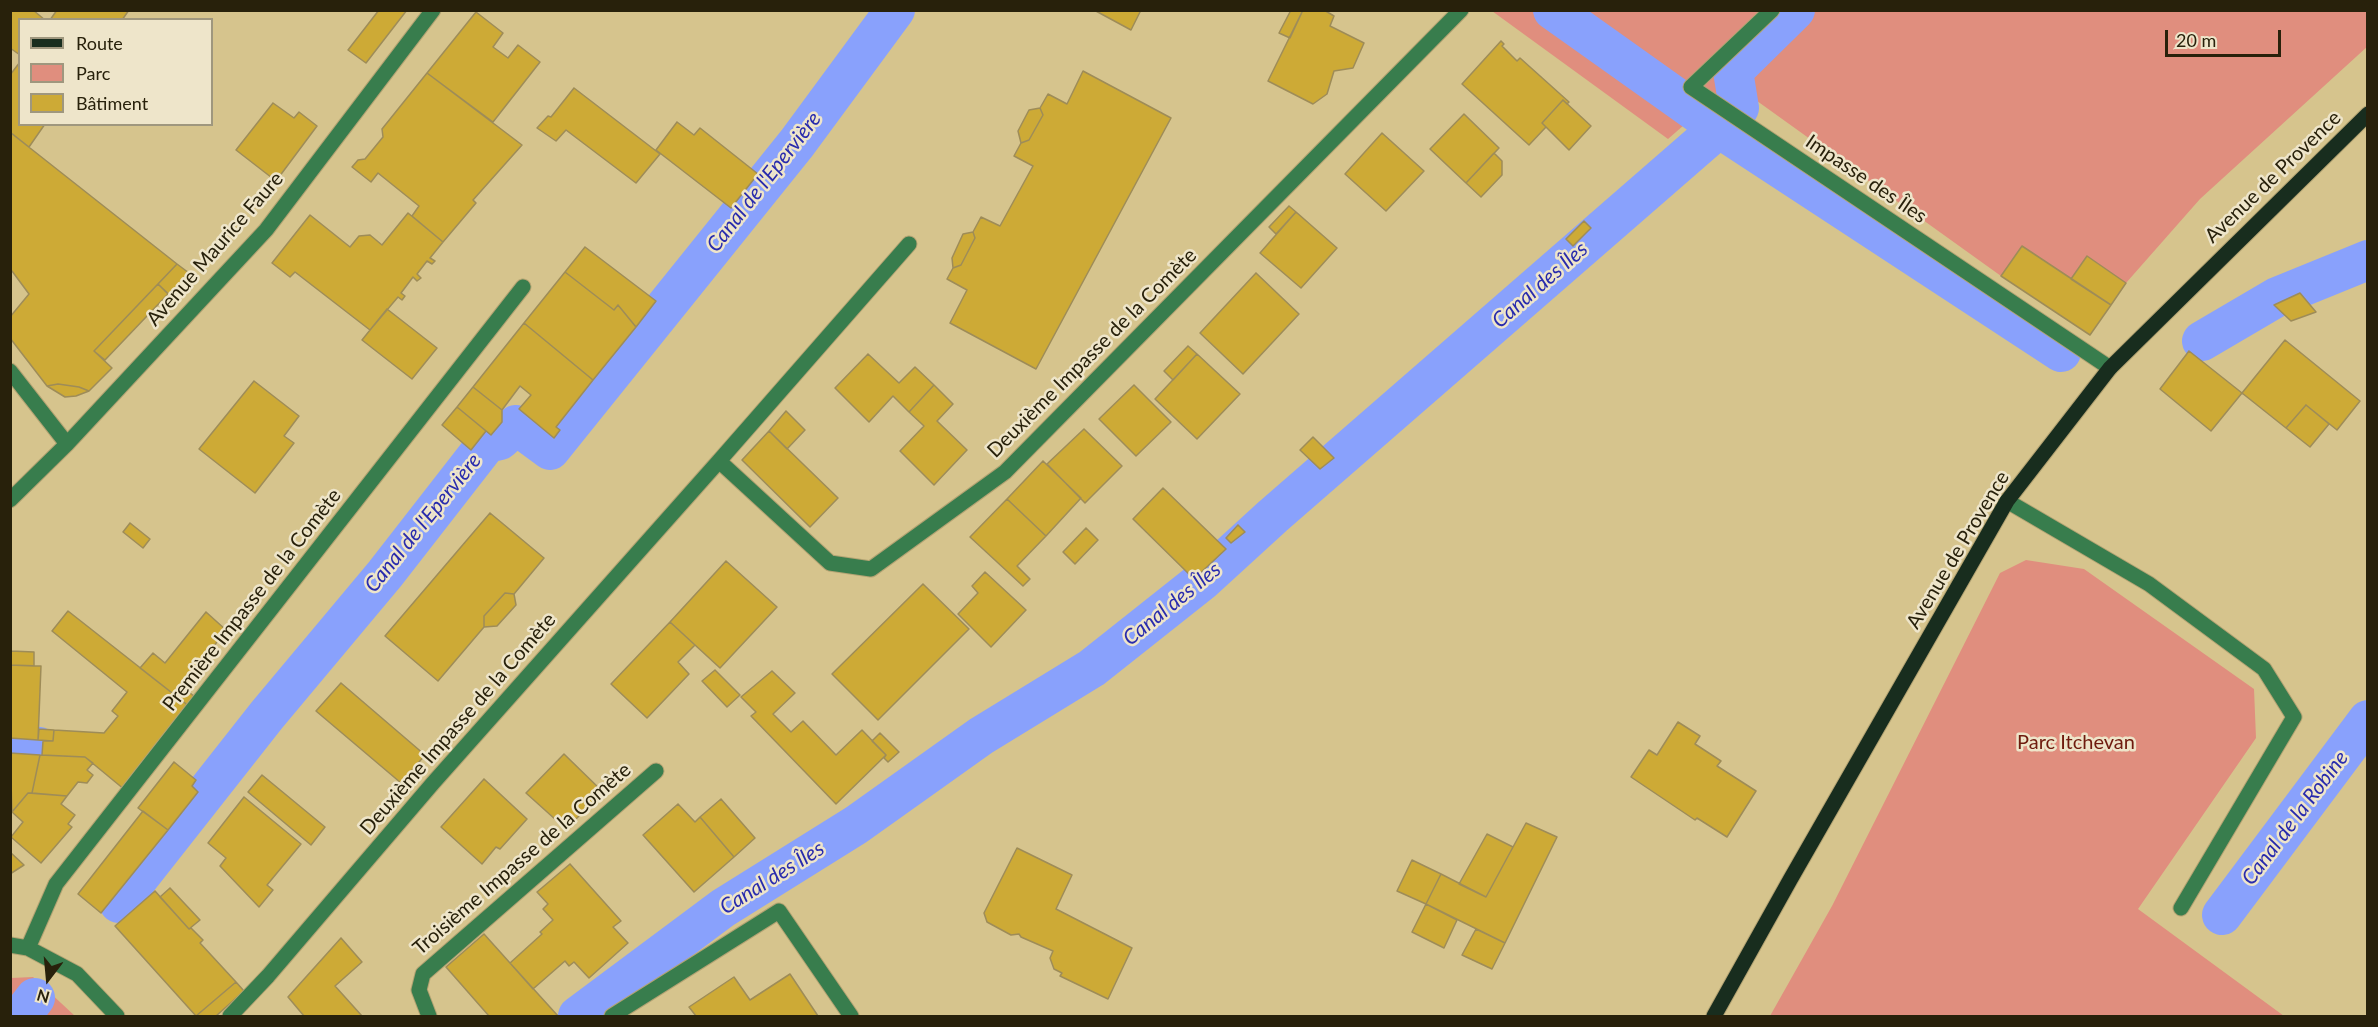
<!DOCTYPE html>
<meta charset="utf-8">
<style>
body{margin:0}
#map{position:relative;width:2378px;height:1027px;overflow:hidden;background:#d6c48d;font-family:Lato,sans-serif}
canvas{display:block}
.frame{position:absolute;inset:0;border:12px solid #28210b;pointer-events:none}
.legend{position:absolute;left:18px;top:18px;width:195px;height:108px;box-sizing:border-box;background:#eee5ca;border:2px solid #9f977e;margin:0;padding:8px 10px;list-style:none;font-size:18px;color:#28210b}
.legend li{display:flex;align-items:center;gap:12px;height:30px}
.legend b{width:30px;border:2px solid #9f977e}
.north{position:absolute;left:18px;top:949px;width:60px;height:60px;-webkit-text-stroke:4px #eee5ca;paint-order:stroke;rotate:196deg;font-size:16px;font-weight:700;line-height:24px;text-align:center;color:#28210b}
.north::after{content:'';display:block;margin:auto;width:21px;height:27px;background:#28210b;clip-path:polygon(50% 0,100% 100%,50% 72%,0 100%)}
.scale{position:absolute;left:2165px;top:30px;width:116px;height:27px;box-sizing:border-box;border:3px solid #28210b;border-top:0;padding-left:8px;font-size:18px;line-height:21px;white-space:nowrap;color:#28210b;-webkit-text-stroke:4px #eee5ca;paint-order:stroke}
</style>
<div id="map">
<canvas width="2378" height="1027"></canvas>
<div class="frame"></div>
<ul class="legend">
<li><b style="height:8px;background:#182d1e"></b>Route</li>
<li><b style="height:16px;background:#e08e7e"></b>Parc</li>
<li><b style="height:16px;background:#cdaa36"></b>Bâtiment</li>
</ul>
<div class="north">N</div>
<div class="scale">20 m</div>
</div>
<script>
const ctx = document.querySelector('canvas').getContext('2d');
ctx.lineJoin = 'round';
function fill(path, color) { ctx.fillStyle = color; ctx.fill(path, 'evenodd'); }
const poly = rows => new Path2D(rows.map(r => 'M' + r).join(''));
function trace(path, color, width, dash) { ctx.strokeStyle = color; ctx.lineWidth = width; ctx.lineCap = dash ? 'butt' : 'round'; ctx.setLineDash(dash || []); ctx.stroke(path); }
function drawText(font, color, halo, rows, align = 'center') {
  ctx.font = font + ' Lato,sans-serif'; ctx.lineWidth = 5; ctx.setLineDash([]); ctx.textBaseline = 'middle'; ctx.strokeStyle = halo; ctx.fillStyle = color; for (const [text, x, y, turn = 0] of rows) {
    ctx.save(); ctx.translate(x, y); ctx.rotate((+turn || 0) * Math.PI / 180); ctx.textAlign = isNaN(turn) ? turn : align; if (halo) ctx.strokeText(text, 0, 0); ctx.fillText(text, 0, 0); ctx.restore();
  }
}
fill(poly([
 [2367,10,2368,46,2200,199,2126,283,2090,335,2001,276,1732,83,1668,139,1492,11],
 [2026,560,2084,569,2254,689,2256,738,2138,909,2284,1016,1770,1016,1832,906,2000,573],
 [33,977,75,1016,11,1016,11,978]
]), '#e08e7e');
trace(poly([
 [1553,10,1719,128,2061,352],
 [1739,108,1733,71,1795,10],
 [2202,341,2277,297,2368,260],
 [10,744,39,747],
 [119,903,267,715,385,574,487,443,500,440,516,425,550,450,797,143,895,10],
 [2222,915,2368,720],
 [21,1016,35,998],
 [578,1016,723,908,856,825,981,736,1092,668,1203,580,1273,516,1719,128]
]), '#89a1fc', 40);
const building = poly([
 [10,10,33,10,45,20,20,20,20,55,10,48,10,10],
 [57,10,129,10,122,20,50,20,57,10],
 [379,10,407,10,366,63,348,50,379,10],
 [1094,10,1141,10,1131,30,1094,10],
 [1291,10,1303,10,1290,38,1279,33,1291,10],
 [1303,10,1324,10,1334,16,1330,26,1364,43,1353,68,1334,71,1327,94,1313,104,1268,81,1303,10],
 [476,12,503,33,493,47,508,58,518,45,540,62,493,122,427,73,476,12],
 [1501,41,1504,44,1502,46,1517,61,1520,58,1569,102,1567,104,1563,100,1542,123,1546,127,1529,145,1462,84,1501,41],
 [20,62,20,124,45,124,29,147,10,132,10,75,20,62],
 [1083,71,1171,118,1036,369,950,323,967,290,947,279,953,268,961,265,975,238,973,232,981,217,1000,226,1033,166,1014,156,1021,143,1029,140,1043,115,1040,108,1048,94,1067,104,1083,71],
 [427,73,522,145,473,200,476,203,443,242,412,216,419,206,378,173,371,182,352,167,358,160,365,159,383,137,382,129,427,73],
 [574,88,660,154,636,183,566,130,556,141,537,128,548,116,551,117,574,88],
 [1563,100,1591,126,1569,150,1542,123,1563,100],
 [273,103,294,118,299,112,317,126,276,181,236,150,273,103],
 [1040,108,1043,115,1029,140,1021,143,1018,131,1029,110,1040,108],
 [1464,114,1499,148,1466,183,1430,149,1464,114],
 [677,122,694,135,700,128,758,174,731,208,656,150,677,122],
 [11,133,177,264,94,351,112,368,89,391,79,387,58,384,47,386,10,338,10,317,29,294,12,271,10,272,11,133],
 [1382,133,1424,171,1386,211,1345,174,1382,133],
 [1494,153,1502,161,1502,175,1481,197,1466,183,1494,153],
 [1289,206,1296,212,1276,234,1269,227,1289,206],
 [1296,212,1337,248,1301,288,1260,253,1296,212],
 [408,213,443,242,430,258,435,261,432,264,427,261,417,274,421,278,417,281,413,277,401,293,405,296,402,300,398,297,370,330,295,272,290,277,272,263,310,215,350,247,359,236,370,235,382,245,408,213],
 [1584,221,1591,228,1573,246,1566,239,1584,221],
 [973,232,975,238,961,265,953,268,952,258,963,234,973,232],
 [2022,246,2111,305,2090,335,2001,276,2022,246],
 [585,247,656,301,636,327,618,305,614,310,565,272,585,247],
 [2087,256,2126,283,2111,305,2071,279,2087,256],
 [177,264,197,279,176,301,158,284,177,264],
 [565,272,614,310,618,305,636,327,593,380,524,323,565,272],
 [1256,273,1299,314,1243,374,1200,333,1256,273],
 [158,284,168,294,105,360,94,351,158,284],
 [2300,293,2316,312,2291,321,2274,305,2300,293],
 [387,309,437,348,412,379,362,340,387,309],
 [524,323,593,380,556,427,560,430,554,438,519,409,531,395,520,386,502,410,473,387,524,323],
 [2285,340,2360,401,2337,430,2306,405,2286,428,2242,393,2285,340],
 [1188,346,1197,354,1173,380,1164,371,1188,346],
 [2189,351,2242,393,2211,431,2160,389,2189,351],
 [868,354,899,383,915,367,934,385,909,412,893,396,869,422,835,388,868,354],
 [1197,354,1240,394,1197,439,1155,399,1197,354],
 [254,381,299,416,284,436,294,443,255,493,199,449,254,381],
 [58,384,79,387,89,391,76,396,65,397,47,386,58,384],
 [934,385,953,404,937,421,967,450,934,485,900,451,924,426,909,412,934,385],
 [1134,385,1171,422,1136,456,1099,419,1134,385],
 [473,387,502,410,502,422,491,435,457,407,473,387],
 [2306,405,2329,424,2310,447,2286,428,2306,405],
 [457,407,486,431,471,450,442,425,457,407],
 [786,411,805,430,787,449,769,431,786,411],
 [1084,429,1122,466,1085,503,1047,464,1084,429],
 [769,431,838,498,810,527,742,460,769,431],
 [1313,437,1334,458,1320,469,1300,450,1313,437],
 [1043,461,1081,498,1046,536,1007,499,1043,461],
 [1163,488,1226,549,1194,579,1133,519,1163,488],
 [1007,499,1046,536,1017,566,1030,579,1023,586,970,537,1007,499],
 [490,513,544,558,514,594,505,593,484,616,484,627,438,681,385,636,490,513],
 [130,523,150,539,143,548,123,532,130,523],
 [1238,525,1245,532,1231,543,1226,538,1238,525],
 [1086,528,1098,540,1075,564,1063,552,1086,528],
 [726,561,777,607,720,668,670,622,726,561],
 [985,572,1026,610,991,647,958,614,978,593,972,586,985,572],
 [923,584,969,629,878,720,832,674,923,584],
 [505,593,514,594,516,605,497,626,484,627,484,616,505,593],
 [68,611,190,707,125,790,85,757,42,755,43,741,53,741,54,730,104,733,118,716,112,711,127,692,52,631,68,611],
 [206,612,226,630,183,687,196,698,190,707,140,668,153,653,165,663,206,612],
 [670,622,695,645,678,662,689,674,647,718,611,684,670,622],
 [11,651,34,652,34,666,10,665,11,651],
 [10,665,41,666,38,740,10,738,10,665],
 [715,670,740,695,727,707,702,681,715,670],
 [772,671,795,693,773,714,791,732,803,721,836,755,862,730,886,755,836,804,751,716,756,712,741,697,772,671],
 [341,683,425,755,401,783,316,711,341,683],
 [1678,722,1700,736,1695,744,1721,761,1717,766,1756,791,1727,837,1697,818,1695,820,1631,777,1649,750,1657,755,1678,722],
 [39,729,54,730,53,741,38,740,39,729],
 [880,733,899,752,888,762,884,758,886,755,872,741,880,733],
 [10,753,40,755,32,793,28,793,12,812,10,753],
 [564,754,603,792,566,829,526,793,564,754],
 [40,755,85,757,93,763,87,770,93,775,87,783,78,782,67,796,32,793,40,755],
 [174,762,196,780,192,786,198,792,168,830,138,808,174,762],
 [262,775,325,827,311,845,248,792,262,775],
 [484,779,527,819,500,849,496,847,482,864,441,827,484,779],
 [28,793,67,796,61,804,75,815,68,824,72,827,41,863,11,837,23,822,12,812,28,793],
 [244,797,301,844,267,885,273,890,259,907,220,866,226,858,208,843,244,797],
 [721,799,755,838,734,857,700,817,721,799],
 [678,804,695,822,700,817,734,857,694,892,643,835,678,804],
 [143,811,168,830,101,913,78,894,143,811],
 [1526,823,1557,837,1505,943,1426,904,1441,874,1486,897,1526,823],
 [1487,834,1513,847,1486,897,1459,884,1487,834],
 [1017,848,1072,875,1056,909,1132,948,1108,999,1060,976,1062,973,1054,969,1050,958,1053,951,1021,937,1019,934,1011,935,987,922,984,913,1017,848],
 [10,852,24,865,10,874,10,852],
 [1412,860,1441,874,1426,904,1397,891,1412,860],
 [570,864,621,921,613,927,628,943,589,978,574,962,569,966,565,961,533,989,510,963,542,934,540,932,553,920,543,909,548,904,537,892,570,864],
 [170,888,200,920,189,929,160,897,170,888],
 [155,891,189,929,191,928,203,940,200,943,236,982,196,1016,115,926,155,891],
 [1426,904,1457,920,1444,948,1412,932,1426,904],
 [1476,929,1505,943,1492,969,1462,955,1476,929],
 [484,934,510,963,558,1016,489,1016,446,967,484,934],
 [341,938,362,962,335,986,362,1016,304,1016,288,997,341,938],
 [790,974,818,1016,696,1016,689,1007,734,977,750,1000,790,974],
 [236,982,244,991,216,1016,196,1016,236,982]
]);
fill(building, '#cdaa36');
trace(building, '#9e8c58', 1.5);
const minor = poly([
 [1772,10,1691,87,2110,368],
 [10,371,67,444],
 [719,461,909,244],
 [10,500,67,444,266,230,433,10],
 [2007,501,2149,584,2264,669,2294,717,2181,908],
 [10,945,28,948,77,974,117,1016],
 [28,948,56,884,523,287],
 [230,1016,268,976,433,783,719,461,830,563,871,569,1005,472,1461,10],
 [429,1016,419,990,423,974,656,771],
 [612,1016,779,911,851,1016]
]);
const major = poly([
 [1714,1016,1790,880,2007,501,2110,368,2368,114]
]);
trace(minor, '#b3a373', 17);
trace(major, '#b3a373', 17);
trace(minor, '#387d4d', 15);
trace(major, '#182d1e', 15);
drawText('20px', '#28210b', '#eee5ca', [
 ["Avenue de Provence",2273,177,-44],
 ["Impasse des Îles",1866,179,34],
 ["Avenue Maurice Faure",215,249,-49],
 ["Deuxième Impasse de la Comète",1092,353,-45],
 ["Avenue de Provence",1958,550,-59],
 ["Première Impasse de la Comète",252,600,-52],
 ["Deuxième Impasse de la Comète",458,724,-49],
 ["Troisième Impasse de la Comète",522,859,-41]
]);
drawText('20px', '#6f1b0e', '#eee5ca', [
 ["Parc Itchevan",2076,743]
]);
drawText('italic 21px', '#282bad', '#eee5ca', [
 ["Canal de l'Epervière",764,182,-52],
 ["Canal des Îles",1540,285,-41],
 ["Canal de l'Epervière",423,523,-51],
 ["Canal des Îles",1172,604,-39],
 ["Canal de la Robine",2295,818,-53],
 ["Canal des Îles",772,878,-32]
]);
</script>
